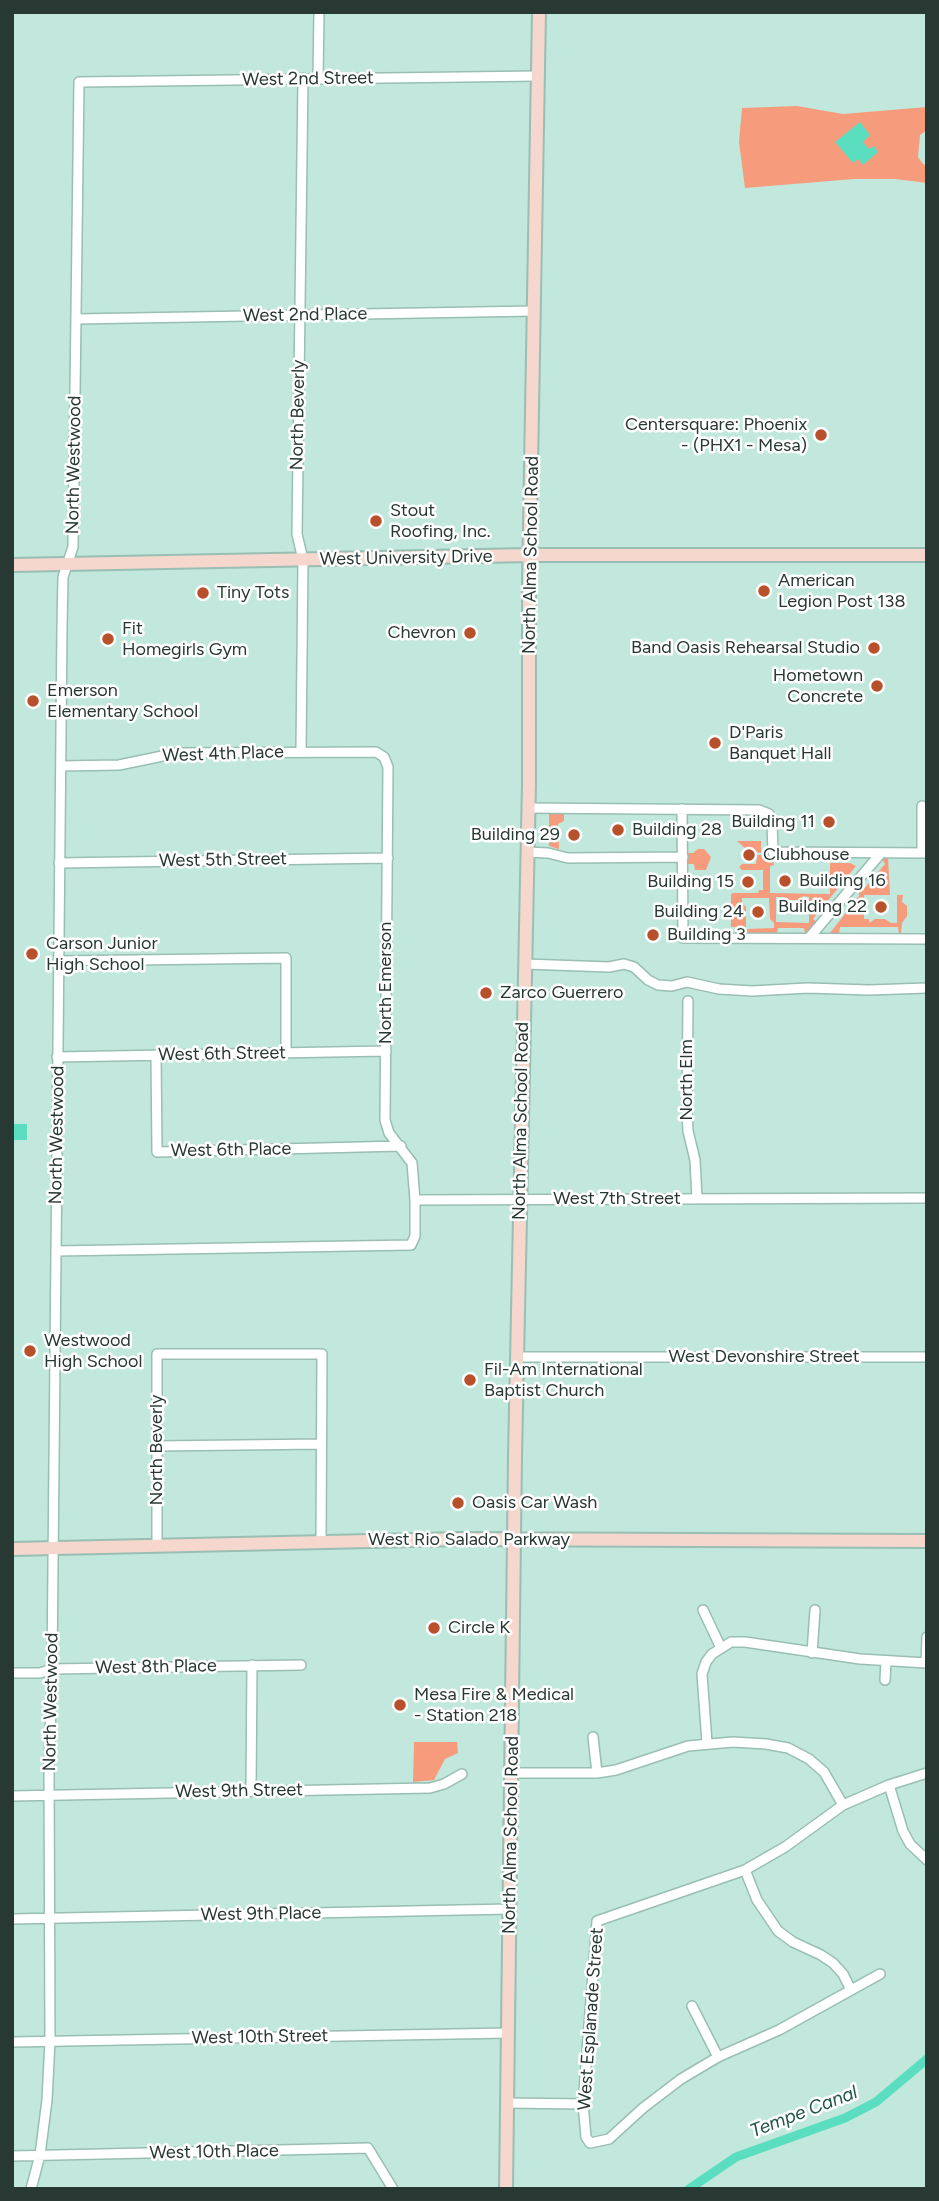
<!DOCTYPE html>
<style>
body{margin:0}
#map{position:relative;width:939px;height:2201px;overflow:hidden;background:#c2e8dd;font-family:Figtree,sans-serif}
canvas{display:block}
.frame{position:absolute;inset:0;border:14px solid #283833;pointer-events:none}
</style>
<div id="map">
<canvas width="939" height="2201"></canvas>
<div class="frame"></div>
</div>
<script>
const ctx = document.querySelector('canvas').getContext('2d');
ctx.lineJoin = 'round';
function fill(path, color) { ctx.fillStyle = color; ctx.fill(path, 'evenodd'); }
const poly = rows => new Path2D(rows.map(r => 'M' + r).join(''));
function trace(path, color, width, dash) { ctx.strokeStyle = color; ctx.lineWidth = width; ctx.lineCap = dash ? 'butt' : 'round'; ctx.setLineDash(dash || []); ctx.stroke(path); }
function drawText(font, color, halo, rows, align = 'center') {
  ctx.font = font + ' Figtree,sans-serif'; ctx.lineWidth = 5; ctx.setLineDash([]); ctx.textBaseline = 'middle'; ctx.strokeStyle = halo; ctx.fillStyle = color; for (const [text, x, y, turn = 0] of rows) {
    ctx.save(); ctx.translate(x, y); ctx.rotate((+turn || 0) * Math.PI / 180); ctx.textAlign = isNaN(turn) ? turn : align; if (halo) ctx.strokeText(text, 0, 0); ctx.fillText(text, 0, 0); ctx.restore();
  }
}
fill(poly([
 [797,106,843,114,927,107,927,130,920,135,918,157,923,164,927,165,927,183,895,179,854,179,745,188,739,142,742,108],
 [554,812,564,813,564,821,558,824,559,849,549,846,549,813],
 [737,841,761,841,761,853,747,850],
 [698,849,704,849,711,857,706,870,695,870,694,864,687,864,687,853,693,853],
 [757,855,773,855,774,865,770,866,770,893,830,894,830,863,850,863,856,866,813,919,817,922,808,934,805,934,804,928,778,928,777,933,742,933,742,927,731,927,731,895,732,893,758,893,759,890,763,890,763,870,742,870,739,867,742,864,756,864],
 [803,896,809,897,809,923,776,922,776,897,783,897,787,900,801,900],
 [742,898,769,898,770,919,774,923,774,928,746,929,746,907,742,903],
 [888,857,890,895,864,895,864,919,869,919,869,923,875,919,885,919,891,923,897,923,897,895,903,895,902,902,907,906,907,916,902,923,901,934,899,934,898,927,840,927,839,933,830,933,859,896,859,892,863,890,885,864,882,859],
 [414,1742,457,1742,458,1753,445,1759,434,1780,413,1782]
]), '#f69b7c');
fill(poly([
 [860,122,870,135,863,142,869,149,874,146,878,152,863,165,858,159,853,163,835,142],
 [12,1124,27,1124,27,1140,12,1140]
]), '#5bddbf');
trace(poly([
 [689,2189,736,2157,845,2118,876,2102,927,2059]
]), '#5bddbf', 9);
const street = poly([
 [318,78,319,12],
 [76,319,534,311],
 [301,751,303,560,297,534,303,78],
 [922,806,922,853],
 [528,808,759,810,769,814,772,822,773,852,927,853],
 [682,809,683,938,927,939],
 [527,852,548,853,568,858,683,857],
 [59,863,388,858],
 [809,938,881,853],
 [58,961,286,958,286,1053],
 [525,964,609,967,624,964,634,967,648,980,658,985,672,986,687,982,719,989,752,991,808,988,869,990,927,988],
 [688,1001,687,1112,688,1131,695,1160,697,1199],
 [156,1055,157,1152,401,1146],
 [57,1057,386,1051],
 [415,1200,927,1198],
 [56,1251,411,1245,415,1236,415,1200,412,1163,389,1133,385,1120,388,767,384,757,376,752,177,753,119,765,61,766],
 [517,1357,927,1357],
 [157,1446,321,1444],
 [157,1545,157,1354,322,1354,321,1542],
 [703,1610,721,1648],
 [812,1653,815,1610],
 [926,1663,927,1637],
 [12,1673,40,1673,52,1669,301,1665],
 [885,1680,886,1661],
 [593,1737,597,1773],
 [707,1743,702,1674,706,1662,712,1654,731,1642,745,1642,860,1659,927,1663],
 [512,1773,597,1773,616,1770,688,1746,733,1742,766,1744,788,1748,809,1759,824,1772,843,1805],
 [889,1785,903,1831,910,1844,927,1860],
 [251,1790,252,1665],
 [12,1796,430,1788,444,1784,462,1774],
 [745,1870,757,1900,778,1931,793,1942,821,1955,833,1963,843,1974,851,1990],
 [12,1919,510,1909],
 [880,1974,779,2030,718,2057,681,2079,643,2108,609,2139,590,2143,586,2137,583,2104,597,1921,745,1870,785,1847,843,1805,889,1785,927,1773],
 [692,2006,718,2057],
 [12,2042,508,2033],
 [507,2103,583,2104],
 [12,2156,368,2148,393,2189],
 [31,2189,40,2155,47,2100,50,2041,49,1770,52,1669,62,627,63,577,73,547,79,82,538,76]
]);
const secondary = poly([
 [12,565,530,555,927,555],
 [12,1549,460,1539,927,1541],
 [506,2189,515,1456,529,784,529,581,539,12]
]);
trace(street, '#99beb3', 12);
trace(secondary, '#99beb3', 16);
trace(street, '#fff', 9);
trace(secondary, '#f5d7cd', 12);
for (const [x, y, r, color] of [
 [821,435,7,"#b8502b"],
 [376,521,7,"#b8502b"],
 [764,591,7,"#b8502b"],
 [203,593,7,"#b8502b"],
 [470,633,7,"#b8502b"],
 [108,639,7,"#b8502b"],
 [874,648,7,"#b8502b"],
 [877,686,7,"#b8502b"],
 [33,701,7,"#b8502b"],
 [715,743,7,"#b8502b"],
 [829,822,7,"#b8502b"],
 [618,830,7,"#b8502b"],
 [574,835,7,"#b8502b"],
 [749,855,7,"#b8502b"],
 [785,881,7,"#b8502b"],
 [748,882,7,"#b8502b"],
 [881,907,7,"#b8502b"],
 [758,912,7,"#b8502b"],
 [653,935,7,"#b8502b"],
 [32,954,7,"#b8502b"],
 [486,993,7,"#b8502b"],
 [30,1351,7,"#b8502b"],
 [470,1380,7,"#b8502b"],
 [458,1503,7,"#b8502b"],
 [434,1628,7,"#b8502b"],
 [400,1705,7,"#b8502b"]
]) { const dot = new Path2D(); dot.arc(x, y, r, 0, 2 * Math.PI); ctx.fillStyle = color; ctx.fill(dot); trace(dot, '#fff', 2.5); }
drawText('18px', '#283833', '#fff', [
 ["West 2nd Street",308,79,-1],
 ["West 2nd Place",305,315,-1],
 ["North Beverly",298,415,-89],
 ["North Westwood",74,465,-89],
 ["North Alma School Road",531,555,-89],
 ["West University Drive",406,558,-1],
 ["West 4th Place",223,754,-2],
 ["West 5th Street",223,860,-1],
 ["North Emerson",386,983,-90],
 ["West 6th Street",222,1054,-1],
 ["North Elm",687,1080,-90],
 ["North Alma School Road",521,1121,-89],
 ["North Westwood",57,1135,-89],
 ["West 6th Place",231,1150,-1],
 ["West 7th Street",617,1199],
 ["West Devonshire Street",764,1357],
 ["North Beverly",157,1450,-90],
 ["West Rio Salado Parkway",469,1540],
 ["West 8th Place",156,1667,-1],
 ["North Westwood",51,1702,-89],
 ["West 9th Street",239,1791,-1],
 ["North Alma School Road",511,1835,-89],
 ["West 9th Place",261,1914,-1],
 ["West Esplanade Street",591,2019,-86],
 ["West 10th Street",260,2037,-1],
 ["West 10th Place",214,2152,-1]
]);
drawText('18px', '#283833', '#fff', [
 ["Centersquare: Phoenix",807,425,"right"],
 ["- (PHX1 - Mesa)",807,446,"right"],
 ["Stout",390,511],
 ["Roofing, Inc.",390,532],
 ["American",778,581],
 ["Legion Post 138",778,602],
 ["Tiny Tots",217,593],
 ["Fit",122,629],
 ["Homegirls Gym",122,650],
 ["Chevron",456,633,"right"],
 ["Band Oasis Rehearsal Studio",860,648,"right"],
 ["Hometown",863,676,"right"],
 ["Concrete",863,697,"right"],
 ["Emerson",47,691],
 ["Elementary School",47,712],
 ["D'Paris",729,733],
 ["Banquet Hall",729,754],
 ["Building 11",815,822,"right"],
 ["Building 28",632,830],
 ["Building 29",560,835,"right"],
 ["Clubhouse",763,855],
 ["Building 16",799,881],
 ["Building 15",734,882,"right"],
 ["Building 22",867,907,"right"],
 ["Building 24",744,912,"right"],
 ["Building 3",667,935],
 ["Carson Junior",46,944],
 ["High School",46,965],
 ["Zarco Guerrero",500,993],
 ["Westwood",44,1341],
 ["High School",44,1362],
 ["Fil-Am International",484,1370],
 ["Baptist Church",484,1391],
 ["Oasis Car Wash",472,1503],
 ["Circle K",448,1628],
 ["Mesa Fire & Medical",414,1695],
 ["- Station 218",414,1716]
], 'left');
drawText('italic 19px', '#20564a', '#fff', [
 ["Tempe Canal",804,2112,-21]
]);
</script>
